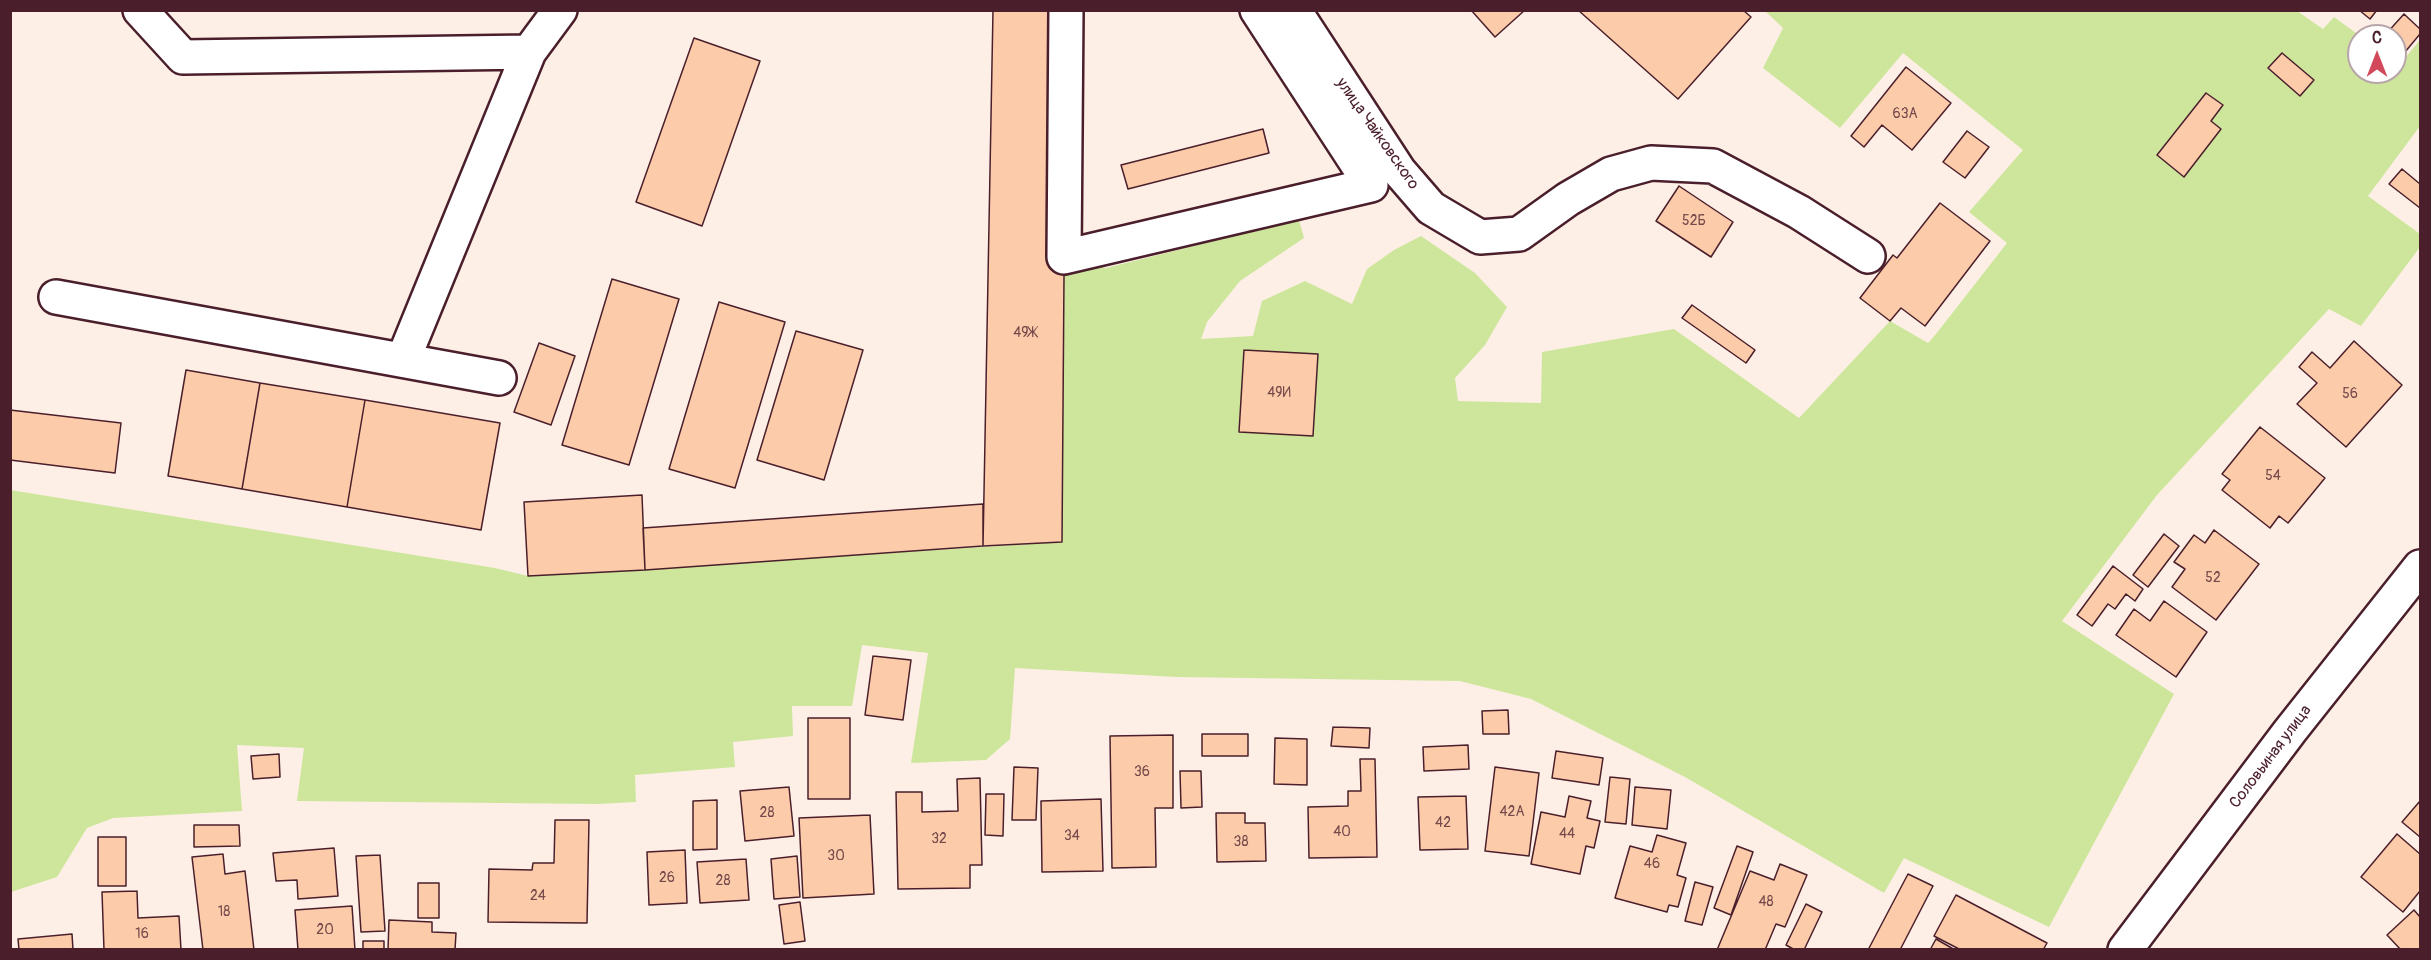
<!DOCTYPE html>
<meta charset="utf-8">
<style>
body{margin:0}
#map{position:relative;width:2431px;height:960px;overflow:hidden;background:#feefe6;font-family:Pangolin,sans-serif}
canvas{display:block}
.frame{position:absolute;inset:0;border:12px solid #4a1f2b;pointer-events:none}
.north{position:absolute;left:2347px;top:24px;width:60px;height:60px;box-sizing:border-box;background:#fff;border:2px solid #b7a5aa;border-radius:50%;rotate:0deg;font-size:16px;font-weight:700;line-height:24px;text-align:center;color:#4a1f2b}
.north::after{content:'';display:block;margin:auto;width:21px;height:27px;background:#d1495b;clip-path:polygon(50% 0,100% 100%,50% 72%,0 100%)}
</style>
<div id="map">
<canvas width="2431" height="960"></canvas>
<div class="frame"></div>
<div class="north">С</div>
</div>
<script>
const ctx = document.querySelector('canvas').getContext('2d');
ctx.lineJoin = 'round';
function fill(path, color) { ctx.fillStyle = color; ctx.fill(path, 'evenodd'); }
const poly = rows => new Path2D(rows.map(r => 'M' + r).join(''));
function trace(path, color, width, dash) { ctx.strokeStyle = color; ctx.lineWidth = width; ctx.lineCap = dash ? 'butt' : 'round'; ctx.setLineDash(dash || []); ctx.stroke(path); }
function drawText(font, color, halo, rows, align = 'center') {
  ctx.font = font + ' Pangolin,sans-serif'; ctx.lineWidth = 6; ctx.setLineDash([]); ctx.textBaseline = 'middle'; ctx.strokeStyle = halo; ctx.fillStyle = color; for (const [text, x, y, turn = 0] of rows) {
    ctx.save(); ctx.translate(x, y); ctx.rotate((+turn || 0) * Math.PI / 180); ctx.textAlign = isNaN(turn) ? turn : align; if (halo) ctx.strokeText(text, 0, 0); ctx.fillText(text, 0, 0); ctx.restore();
  }
}
fill(poly([
 [1765,11,2297,11,2323,29,2334,17,2360,36,2359,72,2395,72,2395,61,2400,64,2420,40,2420,126,2368,196,2420,234,2420,247,2361,326,2329,309,2157,495,2062,621,2174,694,2049,927,1904,858,1884,893,1685,777,1531,699,1460,681,1176,677,1015,668,1010,739,986,760,911,763,928,653,862,645,852,706,792,706,793,736,733,742,735,767,635,775,636,802,598,804,297,801,304,748,237,745,242,811,113,818,87,828,57,877,11,892,10,490,495,568,528,576,1061,542,1064,257,1106,268,1299,220,1304,238,1240,281,1207,322,1201,339,1253,336,1262,301,1305,281,1352,304,1367,269,1394,250,1421,236,1475,273,1507,307,1485,345,1455,378,1458,401,1541,403,1542,352,1674,329,1799,418,1890,321,1928,343,1936,334,2007,243,1969,212,2023,150,1903,53,1840,128,1763,68,1783,28]
]), '#cde69c');
const building = poly([
 [993,10,1066,10,1062,542,983,546,993,10],
 [1471,10,1525,10,1495,37,1471,10],
 [1578,10,1743,10,1751,17,1678,99,1578,10],
 [2359,10,2377,10,2370,19,2359,10],
 [2404,14,2420,29,2420,34,2405,52,2395,43,2395,36,2385,35,2404,14],
 [694,38,760,61,702,226,636,202,694,38],
 [2282,53,2314,80,2300,96,2268,68,2282,53],
 [1906,67,1951,103,1912,150,1882,125,1864,147,1851,136,1906,67],
 [2206,93,2223,105,2211,121,2221,129,2184,177,2157,155,2206,93],
 [1263,129,1269,153,1128,189,1121,165,1263,129],
 [1967,131,1989,147,1965,178,1943,162,1967,131],
 [2402,169,2420,184,2420,208,2389,184,2402,169],
 [1679,186,1733,222,1711,257,1656,221,1679,186],
 [1940,203,1990,241,1925,326,1901,308,1890,321,1860,298,1893,255,1897,258,1940,203],
 [612,279,679,299,629,465,562,445,612,279],
 [719,302,785,322,735,488,669,469,719,302],
 [1692,305,1755,350,1746,363,1682,318,1692,305],
 [796,331,863,350,824,480,757,460,796,331],
 [2354,341,2402,385,2346,447,2297,404,2317,383,2299,367,2312,352,2330,368,2354,341],
 [539,343,575,356,551,425,514,412,539,343],
 [1244,350,1318,354,1313,436,1239,432,1244,350],
 [186,370,260,383,242,489,168,476,186,370],
 [260,383,365,400,347,507,242,489,260,383],
 [365,400,500,423,481,530,347,507,365,400],
 [10,410,121,423,115,473,10,460,10,410],
 [2260,427,2325,478,2288,523,2279,516,2270,528,2222,490,2230,480,2222,474,2260,427],
 [642,495,645,570,528,576,524,502,642,495],
 [983,504,983,546,645,570,643,528,983,504],
 [2214,530,2259,564,2216,620,2172,587,2185,569,2174,562,2194,535,2205,543,2214,530],
 [2164,534,2179,546,2148,587,2133,575,2164,534],
 [2113,566,2143,589,2135,601,2126,594,2115,609,2108,604,2092,626,2077,615,2113,566],
 [2164,601,2207,632,2176,677,2116,635,2134,609,2150,621,2164,601],
 [873,656,911,660,903,720,865,715,873,656],
 [1508,710,1509,734,1483,734,1482,711,1508,710],
 [808,718,850,718,850,799,808,799,808,718],
 [1333,727,1370,728,1369,748,1331,746,1333,727],
 [1202,734,1248,734,1248,756,1202,756,1202,734],
 [1173,735,1173,808,1155,808,1156,867,1112,868,1110,736,1173,735],
 [1275,738,1307,739,1307,785,1274,784,1275,738],
 [1468,745,1469,769,1424,771,1423,747,1468,745],
 [1556,751,1603,758,1599,785,1552,778,1556,751],
 [279,754,280,777,253,779,251,756,279,754],
 [1360,759,1375,759,1377,857,1309,858,1308,807,1348,806,1348,791,1361,791,1360,759],
 [1014,767,1038,768,1036,820,1012,820,1014,767],
 [1495,767,1539,773,1529,856,1485,851,1495,767],
 [1180,771,1201,771,1202,807,1181,808,1180,771],
 [1610,777,1630,779,1626,824,1605,822,1610,777],
 [980,778,982,865,970,865,970,888,898,889,896,792,922,792,922,812,958,811,957,779,980,778],
 [789,787,794,836,745,841,740,791,789,787],
 [1635,787,1671,790,1667,829,1632,825,1635,787],
 [986,794,1004,794,1003,836,985,835,986,794],
 [1466,796,1468,849,1420,850,1418,797,1466,796],
 [1569,796,1591,801,1587,818,1600,821,1594,848,1586,846,1580,874,1531,864,1541,812,1565,817,1569,796],
 [1101,799,1103,871,1042,872,1041,801,1101,799],
 [717,800,717,849,693,850,693,801,717,800],
 [2420,801,2420,837,2402,822,2420,801],
 [1216,813,1245,813,1245,823,1265,823,1266,861,1217,862,1216,813],
 [870,815,874,894,803,898,799,818,870,815],
 [555,820,589,820,587,923,488,922,489,869,532,870,533,863,554,863,555,820],
 [194,825,239,825,240,846,194,847,194,825],
 [2397,834,2420,854,2420,891,2403,912,2361,877,2397,834],
 [1657,835,1686,843,1677,875,1686,878,1678,907,1669,905,1667,912,1615,898,1630,846,1652,852,1657,835],
 [98,837,126,837,126,886,98,886,98,837],
 [1737,846,1753,852,1731,915,1714,908,1737,846],
 [334,848,338,896,298,899,297,880,276,881,273,853,334,848],
 [685,850,687,903,649,905,647,852,685,850],
 [223,854,225,874,245,871,254,950,203,950,192,857,223,854],
 [380,855,385,931,361,932,356,856,380,855],
 [797,856,800,897,774,899,771,859,797,856],
 [746,859,749,900,700,903,697,862,746,859],
 [1780,864,1807,875,1785,927,1776,924,1765,950,1717,950,1750,871,1774,880,1780,864],
 [1908,874,1933,886,1900,950,1868,950,1908,874],
 [1695,882,1713,887,1702,925,1685,921,1695,882],
 [418,883,439,883,439,918,418,918,418,883],
 [137,891,138,918,179,916,181,950,104,950,102,892,137,891],
 [1956,895,2047,943,2043,950,1961,950,1934,936,1956,895],
 [800,902,805,941,784,944,779,905,800,902],
 [1806,904,1822,912,1804,950,1795,950,1786,945,1806,904],
 [352,906,355,950,298,950,295,910,352,906],
 [2414,910,2420,917,2420,950,2401,950,2387,935,2414,910],
 [389,920,432,922,432,932,456,933,455,950,388,950,389,920],
 [72,934,73,950,19,950,18,939,72,934],
 [1936,939,1955,950,1930,950,1936,939],
 [363,941,384,941,384,950,363,950,363,941]
]);
fill(building, '#fbcbaa');
trace(building, '#4a1f2b', 1.5);
const minor = poly([
 [140,10,183,57,529,52],
 [1066,10,1064,257,1371,185,1257,10],
 [1294,10,1399,171,1431,208,1480,237,1519,234,1568,199,1611,174,1651,163,1713,166,1799,212,1868,256],
 [56,297,499,378],
 [403,360,529,52,560,10],
 [2125,950,2290,731,2420,567]
]);
trace(minor, '#4a1f2b', 38);
trace(minor, '#fff', 33);
drawText('14px', '#764a4b', null, [
 ["63А",1905,114],
 ["52Б",1694,221],
 ["49Ж",1025,333],
 ["49И",1279,393],
 ["56",2350,394],
 ["54",2273,476],
 ["52",2213,578],
 ["36",1142,772],
 ["42А",1512,812],
 ["28",767,813],
 ["42",1443,823],
 ["40",1342,832],
 ["44",1567,834],
 ["34",1072,836],
 ["32",939,839],
 ["38",1241,842],
 ["30",836,856],
 ["46",1652,864],
 ["26",667,878],
 ["28",723,881],
 ["24",538,896],
 ["48",1766,902],
 ["18",224,912],
 ["20",325,930],
 ["16",142,934]
]);
drawText('16px', '#4a1f2b', '#fff', [
 ["улица Чайковского",1377,134,55],
 ["Соловьиная улица",2271,757,-53]
]);
</script>
